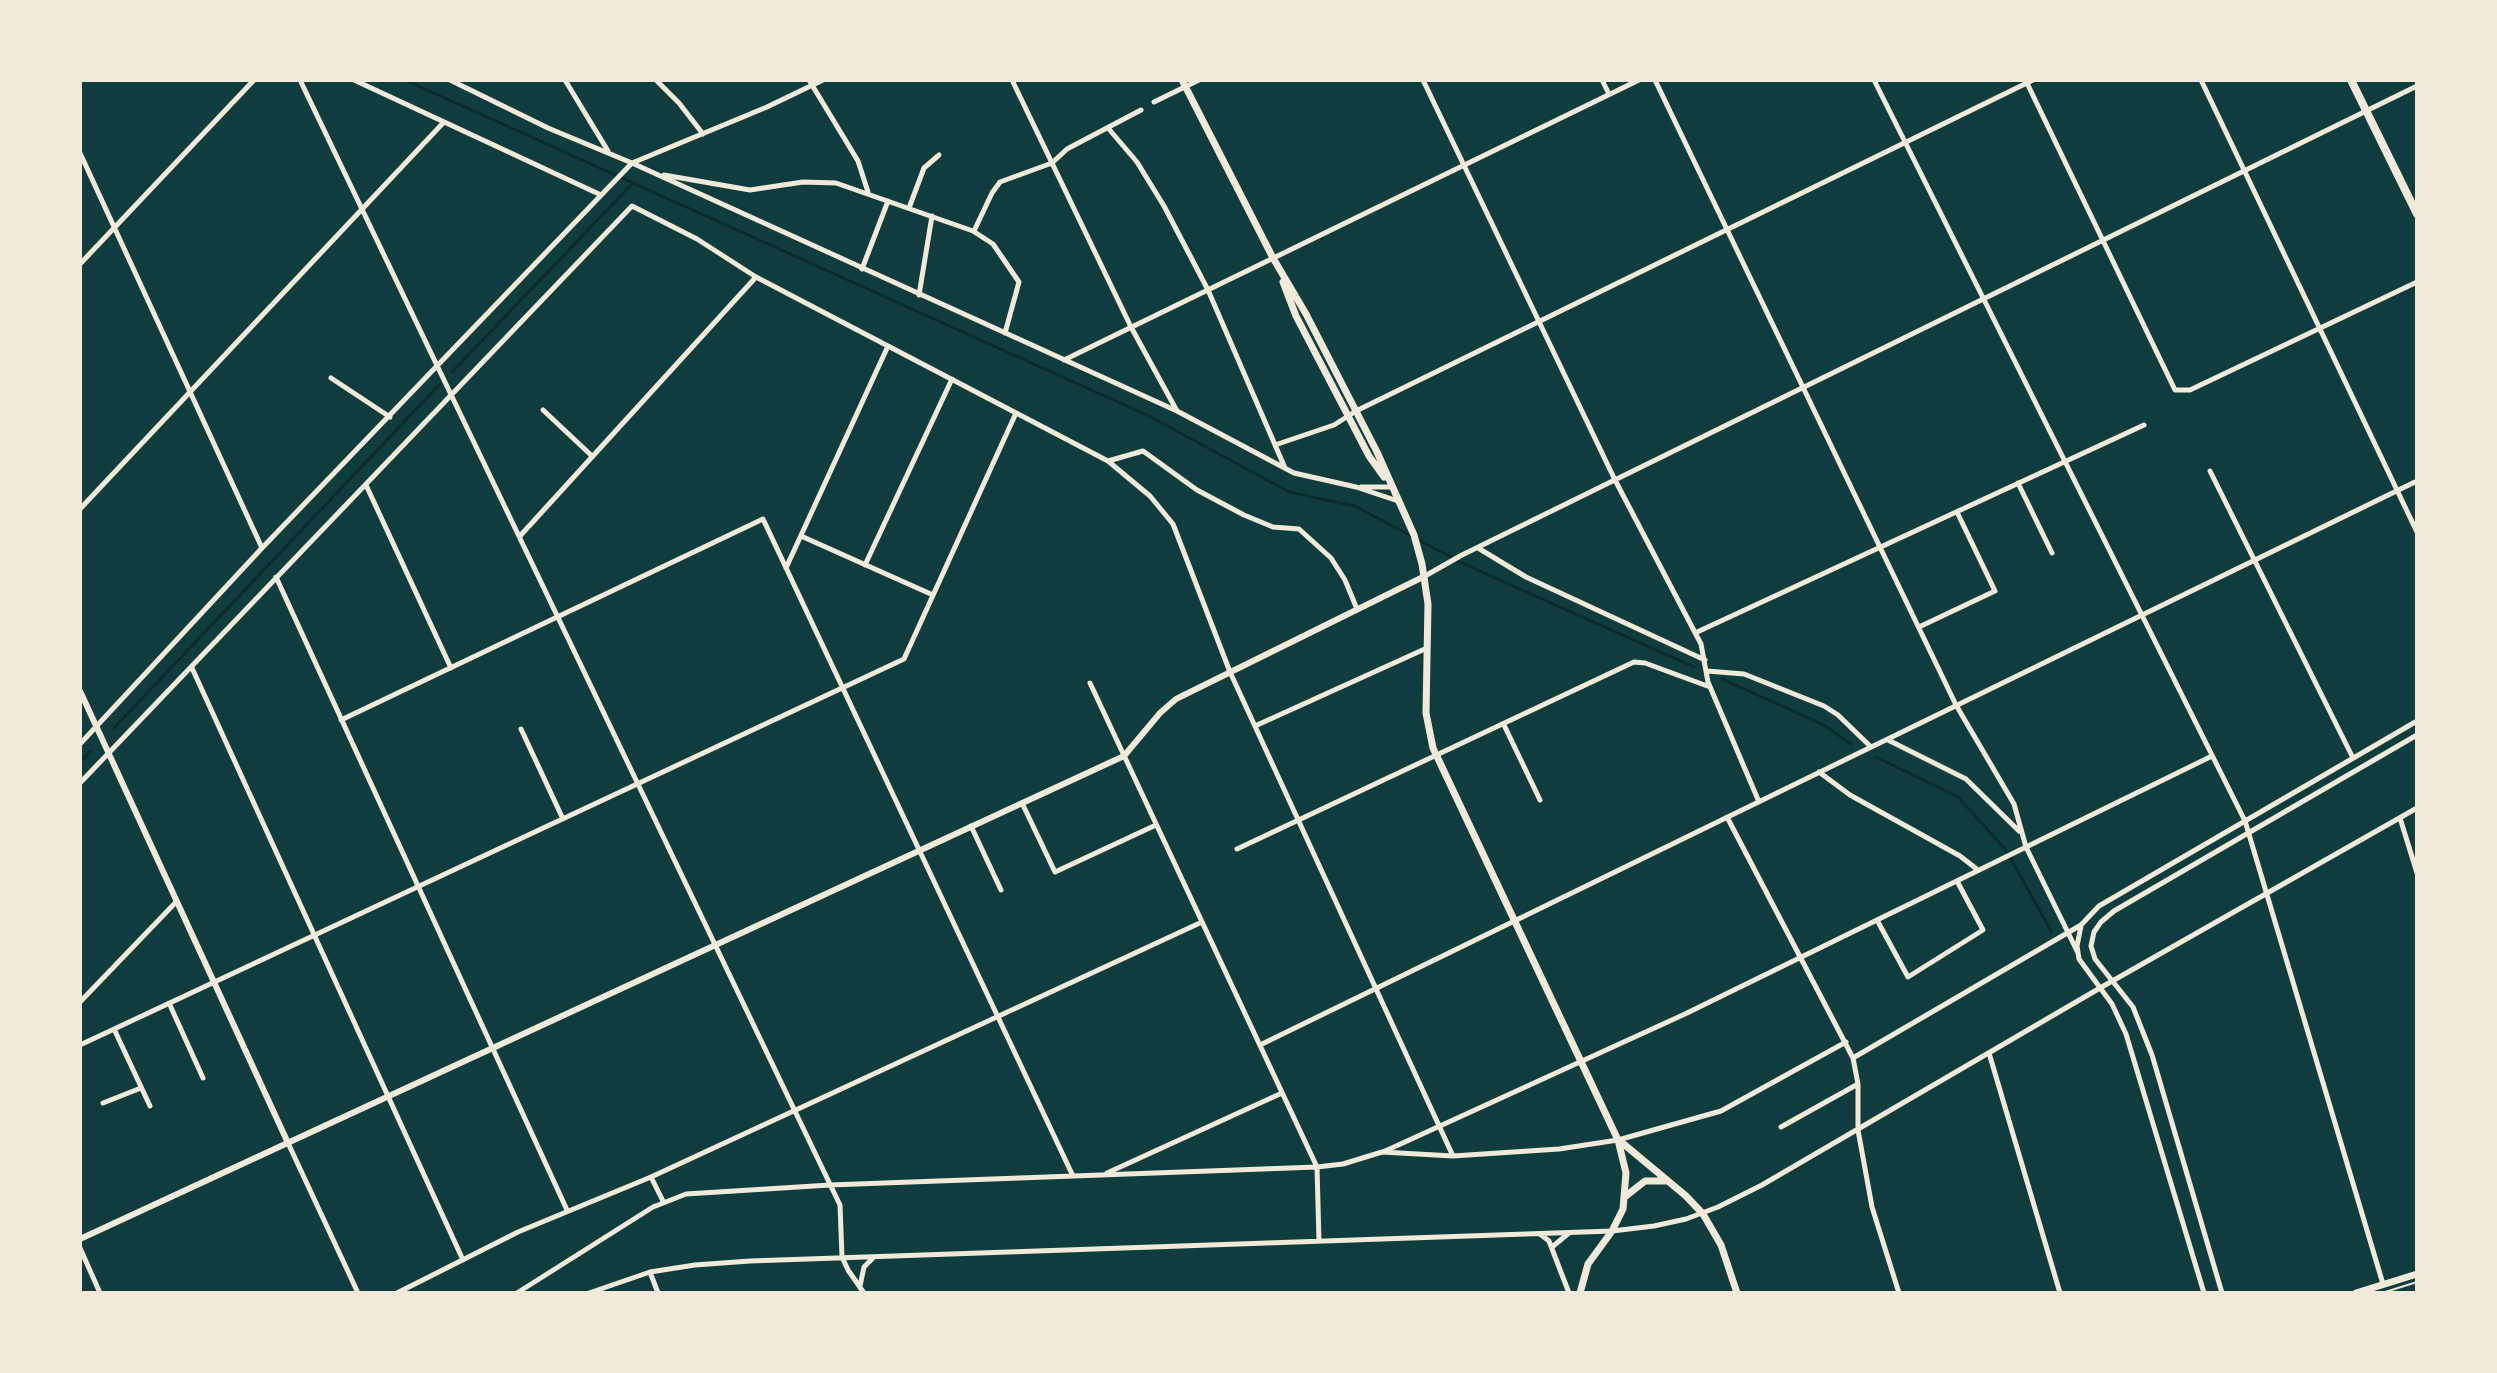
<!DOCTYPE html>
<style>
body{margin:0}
#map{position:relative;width:2497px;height:1373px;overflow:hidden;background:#0f3d3e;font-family:"Source Sans 3",sans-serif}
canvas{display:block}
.frame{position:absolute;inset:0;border:82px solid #f1e9da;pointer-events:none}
</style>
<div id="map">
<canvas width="2497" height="1373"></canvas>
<div class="frame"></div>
</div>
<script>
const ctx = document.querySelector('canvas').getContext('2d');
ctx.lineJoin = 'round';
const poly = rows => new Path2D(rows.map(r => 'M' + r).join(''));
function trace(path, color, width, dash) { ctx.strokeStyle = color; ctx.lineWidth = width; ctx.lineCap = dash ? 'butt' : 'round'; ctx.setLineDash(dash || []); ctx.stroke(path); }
trace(poly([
 [405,80,1151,417,1289,492,1355,506,1464,564,1694,667],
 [452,372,632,184],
 [1722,679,1824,725,1851,744],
 [114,728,440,384],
 [1876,757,1958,797,2006,850,2051,931],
 [80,762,91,751]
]), '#0a2a2b', 3);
trace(poly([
 [2382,1293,2417,1282]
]), '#f1e9da', 2);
trace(poly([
 [300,80,840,1205,842,1257,848,1270,864,1293],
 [354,80,601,195],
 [450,80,548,128,632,163,1177,411,1294,473,1356,487,1398,501],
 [565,80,608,151],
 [656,80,679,103,703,134],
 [809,80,858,161,868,192],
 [1012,80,1131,327,1177,411],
 [1423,80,1615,480,1701,644,1708,682,1759,802],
 [1602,80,1609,94],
 [1655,80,1956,705,2014,804,2026,847,2078,953],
 [1874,80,2245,821,2383,1284],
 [2201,80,2417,532],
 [2026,81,2175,390,2190,390,2417,282],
 [1154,102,1199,80],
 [1108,128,1137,162,1164,206,1208,290,1285,468],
 [80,153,262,548],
 [664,175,750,190,803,182,836,183,973,231,993,244,1019,282,1005,333],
 [909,208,924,168,939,155],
 [974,231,992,193,1000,182,1052,163,1067,149,1141,110],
 [80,264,254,80],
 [862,269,888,201],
 [919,295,932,216],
 [1064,360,1639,80],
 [331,378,390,417],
 [543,410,592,456],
 [1275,445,1334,425,1356,411,2033,80],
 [1108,461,1150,496,1173,524,1230,672,1453,1156],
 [2210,471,2353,758],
 [2018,483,2052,553],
 [366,485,451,668],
 [1361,487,1391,487],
 [80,509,444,122],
 [520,536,756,277],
 [801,536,933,595],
 [1478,548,1526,577,1705,660],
 [865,565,952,379],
 [786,568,888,346],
 [1425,576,1462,555,2417,86],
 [276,577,567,1210],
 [1919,627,1995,591,1957,512],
 [1695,633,2144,425],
 [192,668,463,1260],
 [1707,671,1744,674,1824,706,1838,715,1871,747],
 [1090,683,1317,1167,1319,1241],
 [341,720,763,519,1073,1176],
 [1504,725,1540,800],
 [1255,726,1427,648],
 [521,729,563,819],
 [1888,740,1966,779,2019,831],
 [80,744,262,548,632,163,767,107,823,80],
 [1819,772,1850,795,1960,856,1978,870],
 [80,783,632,206,697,239,756,277,1108,461,1143,451,1197,490,1244,515,1273,527,1299,529,1331,558,1345,580,1357,609],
 [1022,803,1055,872,1156,825],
 [1727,817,1853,1058,1858,1084,1858,1130,1872,1207,1899,1293],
 [2400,818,2417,873],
 [971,826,1001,890],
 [1237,849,1634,662,1645,663,1710,687],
 [1877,920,1908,977,1983,930,1957,881],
 [2081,926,2077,946,2079,959,2112,1004,2126,1034,2204,1293],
 [80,1002,177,901],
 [169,1003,203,1078],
 [114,1029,150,1106],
 [80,1045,904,659,1016,413],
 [1260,1045,2417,481],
 [1989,1053,2060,1293],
 [1853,1058,2081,925,2099,906,2417,721],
 [103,1103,141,1088],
 [1781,1127,1858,1084],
 [288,1143,358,1293],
 [1383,1152,1685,1014,2212,756],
 [1107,1173,1282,1093],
 [651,1177,663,1201],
 [1540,1234,1549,1241,1569,1293],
 [1552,1247,1569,1233],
 [80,1248,100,1293],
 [650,1272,658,1293],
 [860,1286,864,1267,874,1257],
 [397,1293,518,1232,651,1177,1202,922],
 [517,1293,653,1207,686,1194,830,1185,1317,1167,1343,1164,1382,1152,1453,1156,1559,1149,1618,1140,1721,1111,1846,1042],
 [589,1293,650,1272,695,1265,750,1261,1612,1231,1654,1226,1686,1219,1718,1207,1762,1185,2100,988,2417,808],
 [2222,1293,2152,1055,2133,1007,2095,959,2091,946,2094,932,2101,922,2114,911,2417,735]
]), '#f1e9da', 5);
trace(poly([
 [80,691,288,1143],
 [80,1239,1124,756,1160,713,1176,699,1425,576]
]), '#f1e9da', 6);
trace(poly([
 [1182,80,1273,258,1306,314,1377,452,1414,535,1422,564,1428,604,1426,713,1433,748,1618,1140,1626,1173,1623,1209,1612,1231,1588,1264,1580,1293],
 [1283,282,1296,316,1369,456,1384,477],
 [1620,1141,1686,1196,1703,1214,1721,1245,1737,1293],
 [1626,1196,1645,1181,1666,1181],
 [2356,1293,2417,1274]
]), '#f1e9da', 7);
trace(poly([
 [2351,80,2417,214]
]), '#f1e9da', 8);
</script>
